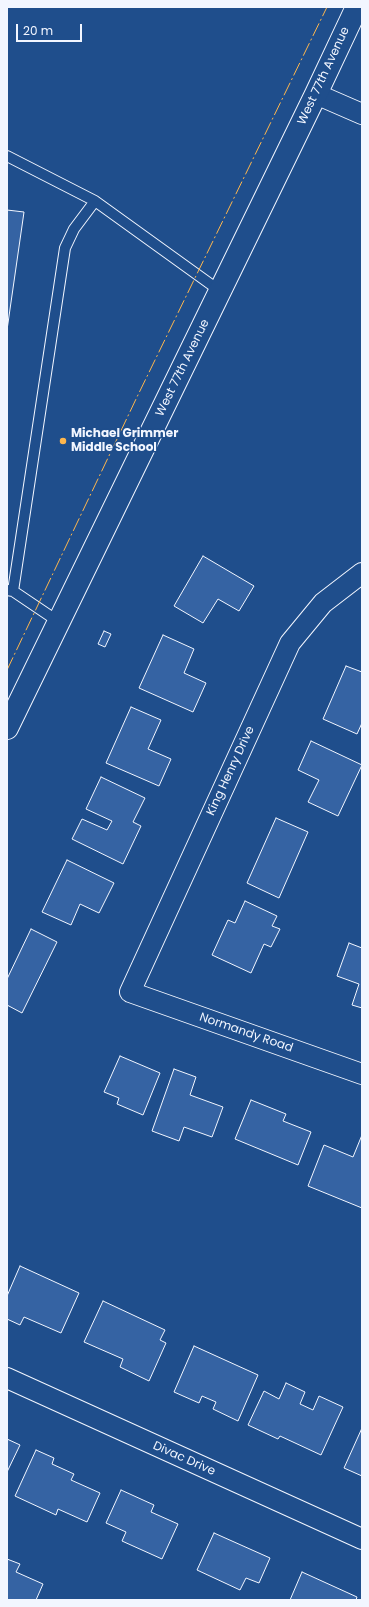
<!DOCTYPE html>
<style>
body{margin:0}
#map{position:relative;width:369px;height:1607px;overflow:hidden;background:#1f4e8c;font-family:Poppins,sans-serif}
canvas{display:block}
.frame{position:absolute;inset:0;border:8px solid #f2f6ff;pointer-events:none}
.scale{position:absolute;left:16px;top:24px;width:66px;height:18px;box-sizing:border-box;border:2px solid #f2f6ff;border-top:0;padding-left:5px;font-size:12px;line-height:14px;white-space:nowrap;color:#f2f6ff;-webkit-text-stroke:3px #1f4e8c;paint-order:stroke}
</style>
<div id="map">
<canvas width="369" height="1607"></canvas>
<div class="frame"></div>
<div class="scale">20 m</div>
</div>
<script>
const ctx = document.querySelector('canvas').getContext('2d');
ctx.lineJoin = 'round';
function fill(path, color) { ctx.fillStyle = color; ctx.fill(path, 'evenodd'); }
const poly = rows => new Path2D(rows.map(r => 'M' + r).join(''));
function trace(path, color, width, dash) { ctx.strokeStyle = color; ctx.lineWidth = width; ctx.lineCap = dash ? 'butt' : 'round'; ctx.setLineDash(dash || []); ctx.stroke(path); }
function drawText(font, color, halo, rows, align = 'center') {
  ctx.font = font + ' Poppins,sans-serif'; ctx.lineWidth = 3; ctx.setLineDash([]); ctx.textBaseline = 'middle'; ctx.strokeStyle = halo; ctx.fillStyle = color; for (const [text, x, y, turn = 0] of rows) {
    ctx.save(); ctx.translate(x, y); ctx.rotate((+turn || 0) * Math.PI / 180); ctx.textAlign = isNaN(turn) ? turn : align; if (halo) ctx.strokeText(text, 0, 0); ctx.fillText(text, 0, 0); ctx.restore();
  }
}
const building = poly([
 [7,210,24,212,7,330,7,210],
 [203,556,254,586,239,611,218,599,203,623,174,606,203,556],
 [104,631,111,634,105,647,98,644,104,631],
 [163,635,194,649,184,673,206,683,193,712,139,688,163,635],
 [346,666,362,672,362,723,357,734,323,719,346,666],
 [131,707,161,720,148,749,171,759,159,786,106,763,131,707],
 [311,741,362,765,338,816,308,802,319,780,298,770,311,741],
 [101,777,145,798,133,822,141,826,123,864,72,839,82,819,107,830,112,821,86,809,101,777],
 [276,818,308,832,279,898,247,883,276,818],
 [67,860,114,883,99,913,80,904,71,925,42,912,67,860],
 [245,901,277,916,272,926,280,929,271,947,264,944,251,973,212,955,228,920,235,923,245,901],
 [31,929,57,942,22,1013,7,1005,7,979,31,929],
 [349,943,362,948,362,1008,352,1005,359,984,337,976,349,943],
 [120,1056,160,1073,143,1115,117,1104,119,1098,104,1092,120,1056],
 [174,1069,196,1077,190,1095,223,1107,212,1137,184,1127,179,1141,152,1131,174,1069],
 [251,1100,286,1114,283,1121,311,1132,298,1165,235,1139,251,1100],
 [362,1135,362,1208,308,1186,324,1145,353,1157,362,1135],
 [20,1266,79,1293,61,1333,24,1317,20,1325,7,1319,7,1296,20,1266],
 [103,1301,165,1330,160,1340,166,1343,149,1381,120,1367,123,1359,84,1342,103,1301],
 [194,1346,258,1375,238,1421,213,1409,216,1402,202,1396,199,1403,174,1392,194,1346],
 [286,1383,305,1392,300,1404,313,1410,319,1396,343,1407,321,1455,280,1436,278,1439,248,1425,264,1391,279,1399,286,1383],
 [362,1428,362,1476,344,1468,362,1428],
 [7,1439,20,1445,7,1472,7,1439],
 [36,1450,54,1458,52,1464,74,1474,71,1480,100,1493,87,1522,58,1509,56,1515,15,1496,36,1450],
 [121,1490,154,1505,151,1512,178,1524,162,1559,122,1541,126,1532,106,1523,121,1490],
 [214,1533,270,1558,259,1583,246,1578,240,1590,197,1570,214,1533],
 [7,1559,20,1564,16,1572,43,1584,36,1600,7,1600,7,1559],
 [302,1572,357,1597,356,1600,290,1600,302,1572]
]);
fill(building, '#3563a3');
trace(building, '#f2f6ff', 1);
const service = poly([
 [7,156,95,201,220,291],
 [7,590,13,591,59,622],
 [13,591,65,248,74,229,95,201]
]);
const minor = poly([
 [316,94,362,114],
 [362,573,323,603,290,643,130,992,362,1074],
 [7,1378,362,1539]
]);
const tertiary = poly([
 [7,728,316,94,357,7]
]);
trace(service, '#f2f6ff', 12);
trace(minor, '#f2f6ff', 22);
trace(tertiary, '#f2f6ff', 24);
trace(service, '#1f4e8c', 10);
trace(minor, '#1f4e8c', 20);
trace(tertiary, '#1f4e8c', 22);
trace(poly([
 [7,670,137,397,327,7]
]), '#ffb74d', 1, [14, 3, 2, 3]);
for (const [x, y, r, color] of [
 [63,441,4,"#ffb74d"]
]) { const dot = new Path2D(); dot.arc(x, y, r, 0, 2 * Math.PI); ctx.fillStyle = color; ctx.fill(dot); trace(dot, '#1f4e8c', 1.5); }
drawText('12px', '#f2f6ff', '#1f4e8c', [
 ["West 77th Avenue",324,76,-65],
 ["West 77th Avenue",183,368,-64],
 ["King Henry Drive",231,771,-65],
 ["Normandy Road",246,1033,19],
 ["Divac Drive",184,1459,24]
]);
drawText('bold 12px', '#f2f6ff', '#1f4e8c', [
 ["Michael Grimmer",71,434],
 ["Middle School",71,448]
], 'left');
</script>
